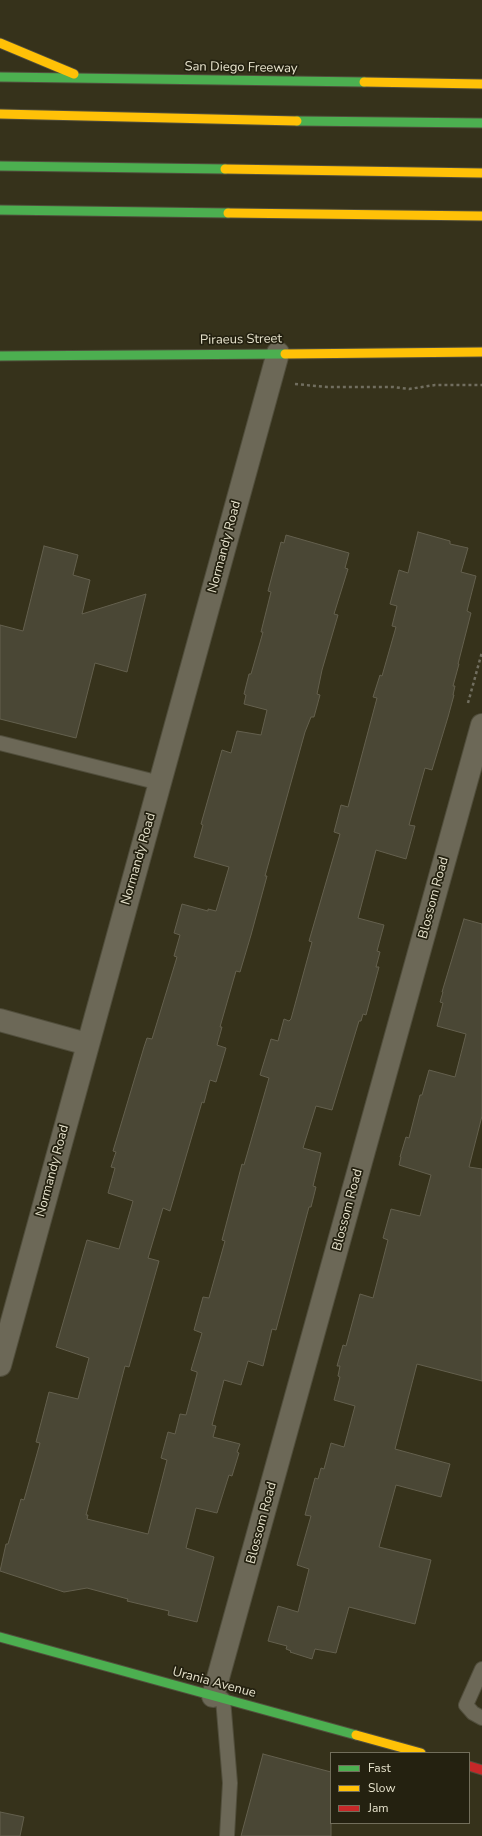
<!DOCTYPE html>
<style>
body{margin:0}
#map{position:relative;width:482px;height:1836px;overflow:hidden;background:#36321b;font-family:"Nunito Sans",sans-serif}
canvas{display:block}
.legend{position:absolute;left:330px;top:1752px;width:140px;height:72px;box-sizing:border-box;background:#242110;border:1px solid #726e5b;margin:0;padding:5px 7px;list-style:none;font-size:12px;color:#e6e2cc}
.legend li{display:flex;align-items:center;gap:8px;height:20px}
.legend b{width:20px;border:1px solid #726e5b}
</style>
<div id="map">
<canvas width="482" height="1836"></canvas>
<ul class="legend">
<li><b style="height:5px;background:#4caf50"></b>Fast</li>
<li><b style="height:5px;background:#ffc107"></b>Slow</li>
<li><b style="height:5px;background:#c62828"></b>Jam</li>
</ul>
</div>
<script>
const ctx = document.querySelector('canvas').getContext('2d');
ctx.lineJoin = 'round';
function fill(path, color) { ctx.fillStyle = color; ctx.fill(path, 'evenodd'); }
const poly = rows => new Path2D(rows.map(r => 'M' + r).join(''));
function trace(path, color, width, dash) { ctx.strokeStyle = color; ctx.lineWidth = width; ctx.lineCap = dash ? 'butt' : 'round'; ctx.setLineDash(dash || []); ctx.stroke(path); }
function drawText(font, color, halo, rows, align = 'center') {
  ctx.font = font + ' "Nunito Sans",sans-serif'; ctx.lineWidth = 3.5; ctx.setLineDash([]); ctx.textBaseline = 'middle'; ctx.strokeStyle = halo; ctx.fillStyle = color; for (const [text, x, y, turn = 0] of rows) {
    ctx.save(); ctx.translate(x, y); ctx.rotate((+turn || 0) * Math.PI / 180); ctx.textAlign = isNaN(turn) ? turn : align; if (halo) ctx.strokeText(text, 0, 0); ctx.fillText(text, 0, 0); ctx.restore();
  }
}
const building = poly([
 [418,532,450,541,450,544,468,548,461,572,476,576,467,611,471,613,458,664,459,664,453,686,455,686,453,695,454,695,448,717,432,770,425,768,409,825,415,826,406,859,376,850,358,918,384,925,377,951,380,952,376,967,379,967,366,1015,363,1014,361,1021,359,1021,332,1110,316,1106,303,1148,321,1153,313,1186,316,1187,311,1207,309,1207,276,1330,272,1329,263,1366,248,1361,241,1385,224,1380,212,1425,216,1426,213,1437,240,1444,237,1452,239,1453,232,1476,229,1475,217,1513,196,1508,186,1548,214,1557,197,1622,168,1615,169,1611,127,1601,128,1599,87,1588,64,1592,0,1571,6,1544,8,1544,21,1499,24,1500,40,1443,36,1442,49,1392,78,1399,89,1358,56,1347,87,1240,119,1249,133,1201,108,1193,115,1168,111,1167,116,1152,113,1151,144,1047,147,1038,152,1039,177,957,174,956,180,935,174,933,182,904,208,911,208,909,216,911,229,867,194,857,203,825,201,824,222,750,231,753,237,731,261,735,267,710,244,704,246,695,244,694,249,674,251,674,263,632,261,632,271,592,268,591,281,542,284,543,286,535,349,553,345,568,348,569,334,614,338,615,322,670,317,694,320,695,314,717,311,717,305,732,265,876,267,876,251,935,240,972,236,971,220,1027,222,1027,217,1045,226,1048,216,1082,210,1080,204,1103,202,1102,170,1211,163,1208,148,1258,159,1261,129,1367,125,1366,86,1515,88,1515,87,1519,148,1534,167,1460,161,1458,168,1432,175,1434,180,1414,186,1415,197,1374,197,1372,191,1370,202,1333,194,1330,203,1297,209,1298,225,1241,222,1240,242,1164,244,1165,269,1078,260,1075,271,1039,278,1041,284,1019,289,1021,291,1019,312,942,309,941,340,834,334,832,341,805,348,807,377,698,373,697,380,675,382,676,396,627,392,626,397,606,390,604,399,570,408,573,418,532],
 [44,546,78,555,73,575,90,580,82,614,146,594,127,672,95,663,76,738,0,719,0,625,23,631,44,546],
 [464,919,482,924,482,1116,469,1167,482,1169,482,1381,417,1364,395,1449,450,1464,441,1497,396,1485,379,1547,431,1560,415,1624,349,1607,336,1653,315,1649,312,1659,290,1652,291,1651,286,1649,287,1646,268,1641,278,1606,298,1612,309,1569,297,1565,311,1516,305,1515,315,1478,318,1479,321,1468,324,1469,331,1443,344,1447,355,1406,334,1400,340,1377,338,1376,340,1366,337,1366,343,1345,346,1346,360,1294,373,1298,388,1240,383,1238,391,1209,420,1216,431,1175,399,1165,401,1157,400,1157,406,1137,409,1138,420,1095,422,1095,429,1070,455,1077,466,1034,437,1026,443,1003,440,1002,443,992,442,992,464,919],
 [263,1754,331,1772,331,1836,241,1836,263,1754],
 [0,1812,24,1817,20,1836,0,1836,0,1812]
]);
fill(building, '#4a4735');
trace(building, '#64604e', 1);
const lane = poly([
 [0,743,160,783],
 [482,1669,466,1705,473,1713,482,1718],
 [223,1699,230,1783,227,1836]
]);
const street = poly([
 [0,1020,87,1044],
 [0,1365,278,353],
 [213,1696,482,725]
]);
const fast = poly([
 [0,77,364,82],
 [297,121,482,123],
 [0,166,225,169],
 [0,210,228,213],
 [0,356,285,354],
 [0,1637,356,1735]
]);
const slow = poly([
 [0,43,74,74],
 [364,82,482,84],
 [0,114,297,121],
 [225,169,482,173],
 [228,213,482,216],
 [285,354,482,352],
 [356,1735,421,1753]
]);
const jam = poly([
 [469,1766,482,1770]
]);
trace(lane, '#514e3c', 16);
trace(street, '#514e3c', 24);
trace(fast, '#514e3c', 11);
trace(slow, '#514e3c', 11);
trace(jam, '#514e3c', 11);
trace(poly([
 [295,384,327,387,393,387,409,389,435,385,482,385],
 [468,703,482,652]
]), '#716e5f', 2.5, [3, 3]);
trace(lane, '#6c6857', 14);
trace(street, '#6c6857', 22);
trace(fast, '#4caf50', 9);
trace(slow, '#ffc107', 9);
trace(jam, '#c62828', 9);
drawText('13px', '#e6e2cc', '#242110', [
 ["San Diego Freeway",241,68,1],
 ["Piraeus Street",241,340,-1],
 ["Normandy Road",225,547,-75],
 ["Normandy Road",139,859,-74],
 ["Blossom Road",434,898,-75],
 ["Normandy Road",53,1171,-75],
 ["Blossom Road",348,1210,-75],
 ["Blossom Road",262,1523,-75],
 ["Urania Avenue",214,1683,15]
]);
</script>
